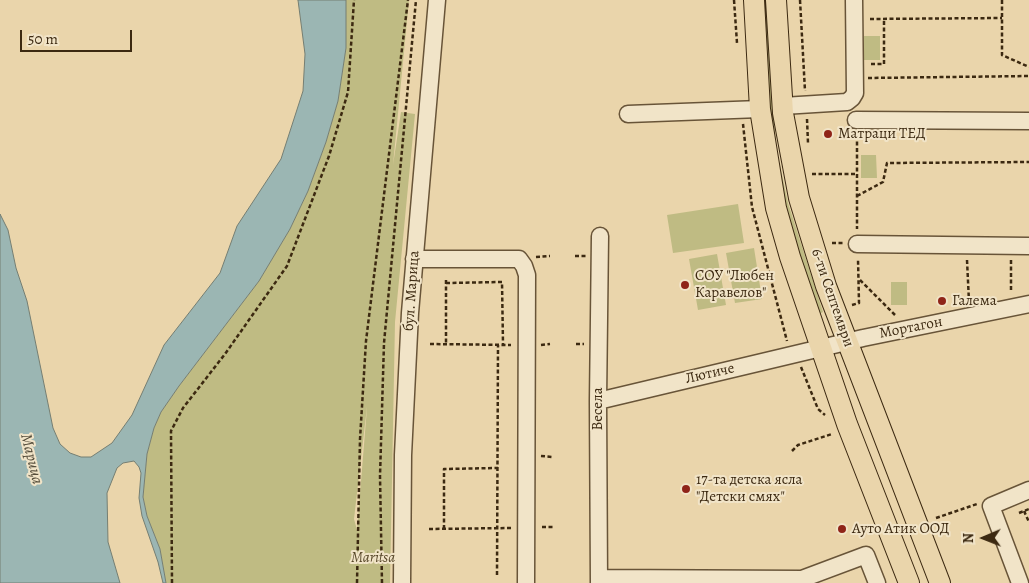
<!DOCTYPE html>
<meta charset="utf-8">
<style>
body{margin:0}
#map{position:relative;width:1029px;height:583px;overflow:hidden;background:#ead5ab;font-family:Alegreya,serif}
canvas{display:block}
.north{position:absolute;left:959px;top:513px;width:50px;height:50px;-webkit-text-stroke:4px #f1e4c8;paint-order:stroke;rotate:269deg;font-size:14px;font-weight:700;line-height:20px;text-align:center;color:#3c2911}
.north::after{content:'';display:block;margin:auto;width:18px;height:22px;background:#3c2911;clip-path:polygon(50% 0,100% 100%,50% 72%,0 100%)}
.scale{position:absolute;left:20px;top:30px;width:112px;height:22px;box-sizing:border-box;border:2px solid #3c2911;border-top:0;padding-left:6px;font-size:15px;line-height:18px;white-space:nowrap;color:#3c2911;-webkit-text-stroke:4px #f1e4c8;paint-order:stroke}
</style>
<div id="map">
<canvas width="1029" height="583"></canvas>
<div class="north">N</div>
<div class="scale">50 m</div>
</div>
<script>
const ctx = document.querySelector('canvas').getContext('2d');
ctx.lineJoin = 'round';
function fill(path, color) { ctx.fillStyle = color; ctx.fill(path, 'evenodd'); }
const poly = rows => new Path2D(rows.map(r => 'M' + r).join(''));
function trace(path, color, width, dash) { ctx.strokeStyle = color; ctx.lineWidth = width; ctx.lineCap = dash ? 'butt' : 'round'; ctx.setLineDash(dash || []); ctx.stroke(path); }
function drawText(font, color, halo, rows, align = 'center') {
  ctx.font = font + ' Alegreya,serif'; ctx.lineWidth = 4; ctx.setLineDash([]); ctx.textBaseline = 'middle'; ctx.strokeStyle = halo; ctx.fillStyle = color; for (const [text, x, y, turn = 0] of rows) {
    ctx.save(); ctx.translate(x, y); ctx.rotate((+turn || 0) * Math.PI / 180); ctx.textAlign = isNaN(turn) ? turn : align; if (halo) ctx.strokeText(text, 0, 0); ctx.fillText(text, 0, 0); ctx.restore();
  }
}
fill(poly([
 [346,0,409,0,393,165,401,112,415,114,395,322,390,583,166,583,160,549,147,516,143,497,147,454,154,428,161,412,179,386,259,281,290,229,308,191,326,142,338,101,346,48],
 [367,407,367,408,357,530,354,519],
 [762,0,766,0,776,147,788,203,823,312,819,314,783,203,772,148],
 [864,36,880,36,880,60,864,60],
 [861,155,876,155,877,178,861,178],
 [738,204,744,243,673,253,667,215],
 [754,248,762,299,735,303,726,253],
 [717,254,726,305,698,310,689,259],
 [891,282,907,282,907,305,891,305]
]), '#bfbb83');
const water = poly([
 [298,0,346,0,346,48,338,101,326,142,308,191,290,229,259,281,179,386,161,412,154,428,147,454,143,497,147,516,160,549,166,583,163,583,158,562,142,516,139,498,141,473,139,467,134,461,123,463,117,468,107,493,108,542,120,583,0,583,0,214,8,230,16,268,27,301,53,428,60,444,70,453,81,457,91,457,112,443,132,415,164,345,220,273,237,226,281,159,303,91,305,54,298,0]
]);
fill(water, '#9bb6b3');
trace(water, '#757e72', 1);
const minor = poly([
 [783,106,847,102,852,98,855,93,854,0],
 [628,114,760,109],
 [856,120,1029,121],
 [857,244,1029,246],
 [414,259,519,259,524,266,527,275,526,583],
 [598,401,863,338,1029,304],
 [599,578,802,579,866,555,877,583],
 [402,583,403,455,410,313,437,0],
 [599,583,598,401,600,236],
 [1020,583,991,506,1029,490]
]);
const major = poly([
 [754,0,760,109,776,208,790,257,847,424,909,583],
 [776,0,783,113,799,198,826,286,940,583]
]);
trace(minor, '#685438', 19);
trace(major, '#3c2911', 22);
trace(poly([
 [734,0,737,43],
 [800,0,805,91],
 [1002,0,1002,55,1029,67],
 [870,19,1002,18],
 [871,64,884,64,884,19],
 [868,78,1029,76],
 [807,119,808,143],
 [743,124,752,207,787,341],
 [857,135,857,229],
 [812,174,857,174],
 [857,196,883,182,887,163,1029,162],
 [832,243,843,243],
 [575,256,586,256],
 [536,257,550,256],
 [967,260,969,302],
 [1011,260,1011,292],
 [446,280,446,344],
 [860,280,895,315],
 [446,283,502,282,503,344],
 [852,305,859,303,858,259],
 [430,344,511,345],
 [576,344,584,344],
 [541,345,550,344],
 [801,367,818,409,825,415],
 [792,451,798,445,832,434],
 [541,456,552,457],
 [1024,511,1029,522],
 [1019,513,1029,509],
 [936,518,977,504],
 [542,527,553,527],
 [429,529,512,528],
 [444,529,444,469,498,468],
 [497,575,498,345],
 [172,583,171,431,183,408,225,354,287,266,329,156,348,92,354,0],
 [357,583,360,439,366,341,408,0],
 [382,583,380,476,384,343,416,0]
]), '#3c2911', 2.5, [4, 2.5]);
trace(minor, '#f1e4c8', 16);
trace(major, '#ead5ab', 20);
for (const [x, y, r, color] of [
 [828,134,5,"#8f2418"],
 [685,285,5,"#8f2418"],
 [942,301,5,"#8f2418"],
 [686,489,5,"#8f2418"],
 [842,529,5,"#8f2418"]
]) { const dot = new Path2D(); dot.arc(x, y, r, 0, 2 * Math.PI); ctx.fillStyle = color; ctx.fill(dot); trace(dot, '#f1e4c8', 2); }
drawText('15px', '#3c2911', '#f1e4c8', [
 ["Матраци ТЕД",838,134],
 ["СОУ \"Любен",695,276],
 ["Каравелов\"",695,293],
 ["Галема",952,301],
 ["17-та детска ясла",696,480],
 ["\"Детски смях\"",696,497],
 ["Ауто Атик ООД",852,529]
], 'left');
drawText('15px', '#3c2911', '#f1e4c8', [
 ["бул. Марица",412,291,-86],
 ["6-ти Септември",832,298,71],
 ["Мортагон",911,328,-11],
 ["Лютиче",710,374,-13],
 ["Весела",598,409,-90]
]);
drawText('italic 15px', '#564628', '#f1e4c8', [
 ["Maritsa",373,558]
]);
drawText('italic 16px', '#544c3a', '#f1e4c8', [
 ["Марица",31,459,76]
]);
</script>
